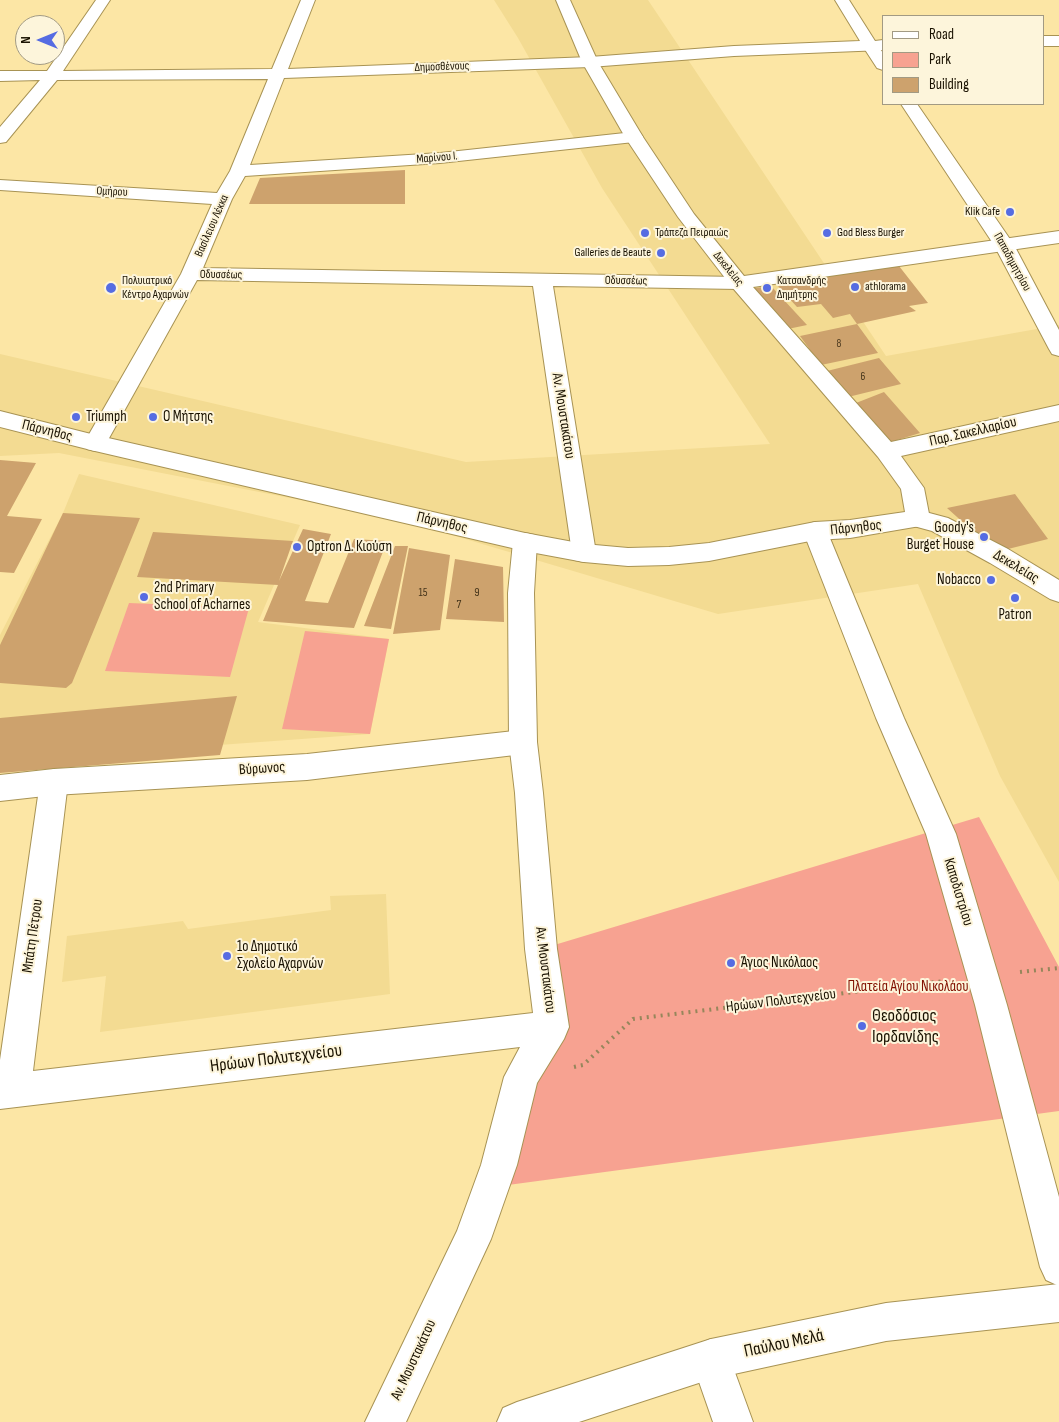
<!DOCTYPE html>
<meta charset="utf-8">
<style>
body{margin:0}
#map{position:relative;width:1059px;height:1422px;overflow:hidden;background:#fce6a5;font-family:"Sofia Sans Condensed",sans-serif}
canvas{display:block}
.legend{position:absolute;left:882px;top:15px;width:162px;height:90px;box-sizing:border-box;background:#fdf5db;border:1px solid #a29a83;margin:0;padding:6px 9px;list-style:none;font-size:15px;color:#191100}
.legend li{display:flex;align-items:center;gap:10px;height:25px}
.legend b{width:25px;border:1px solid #a29a83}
.north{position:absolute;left:15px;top:15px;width:50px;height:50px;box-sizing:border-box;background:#fdf5db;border:1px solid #a29a83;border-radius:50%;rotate:270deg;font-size:14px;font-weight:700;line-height:20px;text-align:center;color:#191100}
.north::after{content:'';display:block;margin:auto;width:18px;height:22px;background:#566ce2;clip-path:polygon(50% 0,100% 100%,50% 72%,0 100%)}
</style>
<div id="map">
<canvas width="1059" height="1422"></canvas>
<ul class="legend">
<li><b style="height:6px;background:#fff"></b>Road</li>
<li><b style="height:14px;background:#f7a291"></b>Park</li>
<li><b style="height:14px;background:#cda26d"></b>Building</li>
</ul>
<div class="north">N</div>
</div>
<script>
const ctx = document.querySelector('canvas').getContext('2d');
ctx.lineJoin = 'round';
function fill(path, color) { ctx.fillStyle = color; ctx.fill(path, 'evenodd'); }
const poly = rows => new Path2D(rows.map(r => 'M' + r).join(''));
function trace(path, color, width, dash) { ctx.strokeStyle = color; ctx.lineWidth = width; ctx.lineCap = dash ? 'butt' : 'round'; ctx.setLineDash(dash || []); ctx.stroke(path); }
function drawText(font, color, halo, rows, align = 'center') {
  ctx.font = font + ' "Sofia Sans Condensed",sans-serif'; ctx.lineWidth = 4; ctx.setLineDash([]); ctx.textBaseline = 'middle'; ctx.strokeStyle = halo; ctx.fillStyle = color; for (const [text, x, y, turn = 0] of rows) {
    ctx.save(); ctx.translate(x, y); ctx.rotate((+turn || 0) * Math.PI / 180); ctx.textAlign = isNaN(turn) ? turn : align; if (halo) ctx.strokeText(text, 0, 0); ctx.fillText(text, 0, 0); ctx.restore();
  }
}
fill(poly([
 [494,0,648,0,886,356,1059,325,1059,882,1000,776,918,584,718,614,398,519,59,453,0,456,0,354,466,462,770,444,602,188,518,38],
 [79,474,300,525,258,622,389,639,370,734,0,761,0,635,63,513],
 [386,894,390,994,100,1032,106,976,62,982,67,936,183,921,188,929,331,910,330,896]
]), '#f3db92');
fill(poly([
 [129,603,249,608,230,677,105,671],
 [305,631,389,639,370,734,282,729],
 [979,817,1059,967,1059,1111,508,1185,541,949]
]), '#f7a291');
fill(poly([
 [405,170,405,204,249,204,260,178],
 [899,266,928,303,909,306,916,311,857,324,850,314,833,318,821,304,797,307,778,286,875,268],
 [771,286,807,325,783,330,748,289],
 [857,324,878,353,821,365,800,336],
 [879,358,901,384,848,397,827,371],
 [884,392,920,433,891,442,856,403],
 [0,460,36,463,7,516,42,519,14,573,0,572],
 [1015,494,1048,539,996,552,947,508],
 [63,513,140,518,72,683,66,688,0,683,0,645],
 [303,529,331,534,305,601,328,603,354,539,387,541,354,628,263,621,278,585,137,577,153,532,293,541,279,581],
 [395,546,408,546,391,629,364,626],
 [409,548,450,555,440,630,393,634],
 [455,559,503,567,504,622,446,619],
 [237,696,220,755,0,773,0,718]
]), '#cda26d');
const pedestrian = poly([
 [870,40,875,42,883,53,883,70,877,68,862,45,865,42,870,40],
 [901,104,917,104,1014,245,1059,330,1059,356,1052,354,1049,349,994,245,901,104],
 [918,510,948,518,1008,549,1059,580,1059,602,1050,599,990,563,932,531,910,525,906,519,910,513,918,510],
 [815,522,824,525,827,531,904,718,956,834,1007,1005,1059,1197,1059,1286,1046,1280,1040,1267,975,1005,926,834,876,718,803,531,806,525,815,522],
 [523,730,533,733,537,742,533,751,523,754,307,780,54,795,0,801,0,775,54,769,307,754,523,730]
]);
const minor = poly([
 [96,0,110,0,63,71,272,69,301,0,315,0,288,69,590,57,734,46,860,41,835,0,849,0,875,41,883,40,883,50,734,56,590,67,284,78,250,165,440,153,634,132,640,133,643,137,640,141,634,142,440,163,245,176,232,199,203,268,739,277,746,279,749,283,746,287,739,289,553,286,596,553,593,560,584,562,575,560,572,553,533,286,197,280,103,449,95,451,87,449,84,443,181,274,212,204,0,190,0,180,217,193,230,171,268,79,57,80,6,142,0,143,0,127,40,80,0,81,0,71,47,71,96,0],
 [1043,36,1059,36,1059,46,1043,46,1043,36],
 [525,533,534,535,537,542,534,593,537,742,543,793,557,949,569,1027,564,1039,537,1083,517,1165,491,1239,406,1422,365,1422,457,1231,481,1165,504,1077,520,1047,0,1109,0,1060,40,782,44,773,54,769,64,773,68,782,33,1071,533,1013,525,949,515,793,509,742,508,593,513,542,516,535,525,533],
 [711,1339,725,1345,753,1422,713,1422,691,1359,697,1345,711,1339]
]);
const tertiary = poly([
 [556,0,570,0,598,62,643,137,694,214,744,276,1059,231,1059,243,753,287,891,442,1059,405,1059,421,901,456,924,488,930,519,926,525,850,538,815,540,709,561,669,565,628,566,584,562,525,551,95,451,0,427,0,411,95,435,525,533,584,544,628,548,669,547,709,543,815,522,850,520,905,512,901,489,878,457,732,287,678,217,625,137,582,62,556,0],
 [1059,1284,1059,1322,886,1341,711,1379,579,1422,497,1422,503,1408,517,1402,711,1339,886,1303,1059,1284]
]);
trace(pedestrian, '#a89354', 2);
trace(minor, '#a89354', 2);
trace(tertiary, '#a89354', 2);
trace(poly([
 [1020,972,1059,968],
 [574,1067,583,1065,633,1019,944,981]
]), '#96865b', 4, [2, 5]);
fill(pedestrian, '#fff');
fill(minor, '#fff');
fill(tertiary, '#fff');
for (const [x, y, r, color] of [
 [1010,212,5,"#566ce2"],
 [645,233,5,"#566ce2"],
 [827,233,5,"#566ce2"],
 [661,253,5,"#566ce2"],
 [855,287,5,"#566ce2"],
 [111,288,6,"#566ce2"],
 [767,288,5,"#566ce2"],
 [76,417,5,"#566ce2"],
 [153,417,5,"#566ce2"],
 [984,537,5,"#566ce2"],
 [297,547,5,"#566ce2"],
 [991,580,5,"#566ce2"],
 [144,597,5,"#566ce2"],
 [1015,598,5,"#566ce2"],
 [227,956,5,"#566ce2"],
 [731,963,5,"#566ce2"],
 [862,1026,5,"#566ce2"]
]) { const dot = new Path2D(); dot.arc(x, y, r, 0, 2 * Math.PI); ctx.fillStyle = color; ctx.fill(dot); trace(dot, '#fdf5db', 2); }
drawText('11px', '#46351b', null, [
 ["8",839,344],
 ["6",863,377]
]);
drawText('12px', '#191100', '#fdf5db', [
 ["Δημοσθένους",442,67,-2],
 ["Μαρίνου Ι.",437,158,-5],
 ["Ομήρου",112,192,3],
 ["Βασίλειου Λέκκα",212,226,-66],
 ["Παπαδημητρίου",1012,262,61],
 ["Δεκελείας",728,269,51],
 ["Οδυσσέως",221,275,1],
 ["Οδυσσέως",626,281,1]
]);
drawText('12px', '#191100', '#fdf5db', [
 ["Klik Cafe",1000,212,"right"],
 ["Τράπεζα Πειραιώς",655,233],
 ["God Bless Burger",837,233],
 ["Galleries de Beaute",651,253,"right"],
 ["Πολυιατρικό",122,281],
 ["Κέντρο Αχαρνών",122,295],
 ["Κατσανδρής",777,281],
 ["Δημήτρης",777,295],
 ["athlorama",865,287]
], 'left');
drawText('12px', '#46351b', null, [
 ["15",423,593],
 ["9",477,593],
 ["7",459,605]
]);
drawText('15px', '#191100', '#fdf5db', [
 ["Αν. Μουστακάτου",563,416,81],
 ["Πάρνηθος",47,431,14],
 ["Παρ. Σακελλαρίου",973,432,-13],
 ["Πάρνηθος",442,523,13],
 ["Πάρνηθος",856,528,-6],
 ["Δεκελείας",1016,567,31],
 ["Βύρωνος",262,769,-4],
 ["Καποδιστρίου",958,892,73],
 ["Μπάτη Πέτρου",33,936,-82],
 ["Αν. Μουστακάτου",545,970,83],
 ["Ηρώων Πολυτεχνείου",781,1001,-7],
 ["Αν. Μουστακάτου",414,1360,-65]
]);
drawText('15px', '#191100', '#fdf5db', [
 ["Triumph",86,417],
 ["Ο Μήτσης",163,417],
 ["Goody's",974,528,"right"],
 ["Burget House",974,545,"right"],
 ["Optron Δ. Κιούση",307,547],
 ["Nobacco",981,580,"right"],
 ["2nd Primary",154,588],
 ["School of Acharnes",154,605],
 ["Patron",1015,615,"center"],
 ["1ο Δημοτικό",237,947],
 ["Σχολείο Αχαρνών",237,964],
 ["Άγιος Νικόλαος",741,963]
], 'left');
drawText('15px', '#821000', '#fdf5db', [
 ["Πλατεία Αγίου Νικολάου",908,987]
]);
drawText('18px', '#191100', '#fdf5db', [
 ["Θεοδόσιος",872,1016],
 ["Ιορδανίδης",872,1037]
], 'left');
drawText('18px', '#191100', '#fdf5db', [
 ["Ηρώων Πολυτεχνείου",276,1059,-7],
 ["Παύλου Μελά",784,1344,-12]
]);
</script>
